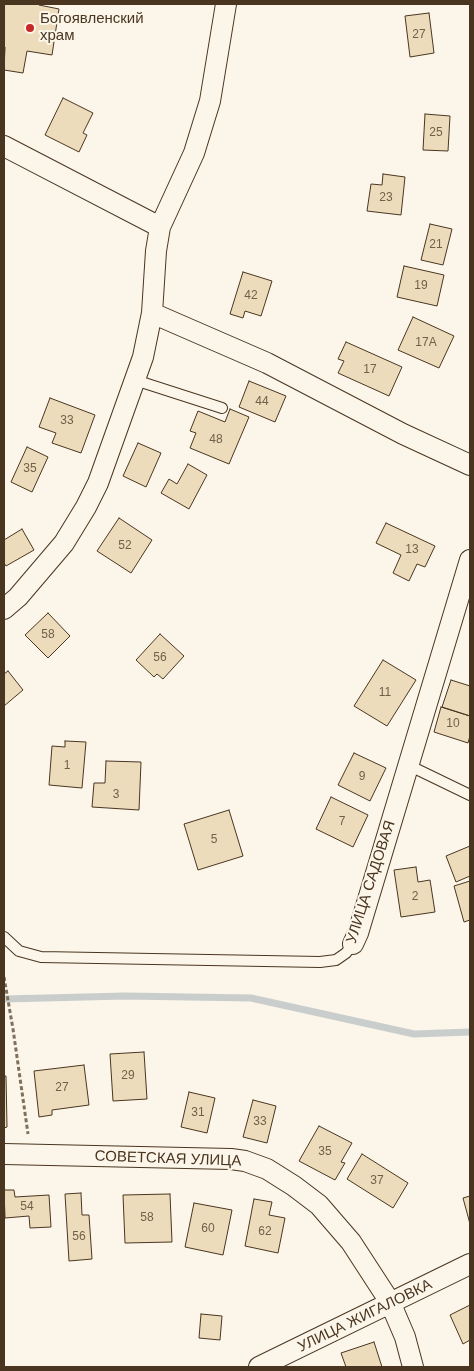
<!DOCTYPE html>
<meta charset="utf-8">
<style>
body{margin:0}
#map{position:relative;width:474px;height:1371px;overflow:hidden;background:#fbf6e9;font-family:Helvetica,sans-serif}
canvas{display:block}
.frame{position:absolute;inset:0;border:5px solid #4a3520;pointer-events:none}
</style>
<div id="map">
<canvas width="474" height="1371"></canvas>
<div class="frame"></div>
</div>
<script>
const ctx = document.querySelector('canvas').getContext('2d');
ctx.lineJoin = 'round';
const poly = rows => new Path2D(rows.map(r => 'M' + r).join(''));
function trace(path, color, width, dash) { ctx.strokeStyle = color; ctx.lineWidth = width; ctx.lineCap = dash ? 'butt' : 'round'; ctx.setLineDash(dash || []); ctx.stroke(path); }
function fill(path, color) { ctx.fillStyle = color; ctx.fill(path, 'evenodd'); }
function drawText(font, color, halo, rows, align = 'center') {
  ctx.font = font + ' Helvetica,sans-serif'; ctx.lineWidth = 4; ctx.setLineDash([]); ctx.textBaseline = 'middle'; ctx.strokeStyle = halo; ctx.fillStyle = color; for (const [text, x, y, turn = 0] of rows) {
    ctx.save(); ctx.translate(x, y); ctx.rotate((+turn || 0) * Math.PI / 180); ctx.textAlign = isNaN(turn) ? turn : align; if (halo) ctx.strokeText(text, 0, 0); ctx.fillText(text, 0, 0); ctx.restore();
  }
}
trace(poly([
 [4,999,125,996,251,998,414,1034,470,1032]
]), '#c9cecd', 7);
const building = poly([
 [4,4,41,4,39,5,59,9,52,55,27,51,23,73,4,70,5,47,4,47,4,4],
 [429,13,434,53,410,57,405,16,429,13],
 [63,98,93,113,83,133,87,135,79,152,45,135,63,98],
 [425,114,450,116,448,151,423,150,425,114],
 [383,174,405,177,401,215,367,211,371,184,382,185,383,174],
 [430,224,452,229,443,265,421,260,430,224],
 [404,266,444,275,437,306,397,297,404,266],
 [243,272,272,281,261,316,245,311,243,318,230,314,243,272],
 [413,317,454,336,439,368,398,350,413,317],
 [346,342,402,367,389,396,338,373,344,361,338,359,346,342],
 [249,381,286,396,275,422,239,407,249,381],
 [50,398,95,415,81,453,52,443,56,433,39,427,50,398],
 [230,409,249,417,229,464,190,448,196,433,190,431,198,411,225,422,230,409],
 [138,443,161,453,146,487,123,476,138,443],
 [27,447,48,457,32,492,11,482,27,447],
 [188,464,207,475,189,509,161,493,169,479,177,484,188,464],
 [119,518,152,540,131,573,97,551,119,518],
 [386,523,435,546,425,567,417,564,409,581,393,573,401,555,376,543,386,523],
 [22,529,34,550,6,566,4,563,4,540,22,529],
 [48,613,70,636,48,658,25,635,48,613],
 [160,634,184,656,163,679,157,674,154,677,136,660,160,634],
 [383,660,416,680,387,726,354,706,383,660],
 [8,671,23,690,4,706,4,674,8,671],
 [451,680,470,686,470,716,442,707,451,680],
 [441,707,470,716,470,736,468,743,434,732,441,707],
 [65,741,86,742,82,788,49,785,52,746,65,747,65,741],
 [354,753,386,768,370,801,338,785,354,753],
 [106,761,141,762,139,810,92,807,94,783,105,783,106,761],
 [331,797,368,815,353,847,316,829,331,797],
 [229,810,243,856,198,870,184,824,229,810],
 [470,846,470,876,456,882,446,856,470,846],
 [416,867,418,882,430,880,435,912,401,917,394,870,416,867],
 [470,881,470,920,464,922,454,886,470,881],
 [144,1052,147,1099,113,1101,110,1054,144,1052],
 [84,1065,89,1105,52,1110,52,1115,39,1117,34,1071,84,1065],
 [4,1076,6,1076,7,1127,4,1128,4,1076],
 [189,1092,215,1098,207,1133,181,1127,189,1092],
 [253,1100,276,1106,267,1143,243,1137,253,1100],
 [319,1126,352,1143,341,1162,345,1163,335,1180,299,1161,319,1126],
 [362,1154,408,1183,393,1208,347,1179,362,1154],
 [4,1190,14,1190,15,1197,49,1195,51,1227,30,1228,29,1216,5,1218,4,1190],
 [81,1193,82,1215,89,1215,92,1259,69,1261,65,1194,81,1193],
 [170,1194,172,1242,125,1243,123,1195,170,1194],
 [470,1196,470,1224,463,1198,470,1196],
 [254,1199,272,1202,269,1215,285,1218,278,1253,245,1246,254,1199],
 [194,1203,232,1210,223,1255,185,1247,194,1203],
 [470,1305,470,1340,463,1344,450,1315,470,1305],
 [201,1314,222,1316,220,1340,199,1338,201,1314],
 [374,1342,382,1367,346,1367,341,1353,374,1342]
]);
fill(building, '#ecdcbc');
trace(building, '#4a3520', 1);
const lane = poly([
 [135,380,222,408],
 [408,765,470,795],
 [4,937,19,951,41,957,320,962,336,960,346,953,353,944]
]);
const street = poly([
 [4,146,160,227],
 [152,313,267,363,403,434,470,465],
 [4,609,18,597,64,543,86,507,98,483,143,357,152,313,156,251,160,227,194,153,210,101,226,4],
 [353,944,358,933,470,560],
 [4,1154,231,1159,245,1161,267,1169,294,1186,319,1205,351,1242,390,1302,405,1337,413,1367],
 [259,1367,470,1264]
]);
trace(lane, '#4a3520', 12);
trace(street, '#4a3520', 22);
trace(poly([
 [4,977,13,1029,28,1134]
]), '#7f6f5c', 3, [4, 2.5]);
trace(lane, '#fbf6e9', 10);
trace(street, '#fbf6e9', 20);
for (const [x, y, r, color] of [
 [30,28,5,"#c62828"]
]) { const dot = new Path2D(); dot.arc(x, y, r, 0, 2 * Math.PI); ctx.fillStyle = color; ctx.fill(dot); trace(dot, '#fbf6e9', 2); }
drawText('12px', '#725f47', null, [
 ["27",419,35],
 ["25",436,133],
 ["23",386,198],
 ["21",436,245],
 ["19",421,286],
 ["42",251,296],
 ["17А",426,343],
 ["17",370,370],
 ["44",262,402],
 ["33",67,421],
 ["48",216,440],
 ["35",30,469],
 ["52",125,546],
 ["13",412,550],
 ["58",48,635],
 ["56",160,658],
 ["11",385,693],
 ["10",453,724],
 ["1",67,766],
 ["9",362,777],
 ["3",116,795],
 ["7",342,822],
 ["5",214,840],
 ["2",415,897],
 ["29",128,1076],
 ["27",62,1088],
 ["31",198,1113],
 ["33",260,1122],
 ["35",325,1152],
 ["37",377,1181],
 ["54",27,1207],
 ["58",147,1218],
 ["60",208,1229],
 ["62",265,1232],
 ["56",79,1237]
]);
drawText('15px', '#4a3520', '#fbf6e9', [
 ["Богоявленский",40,19],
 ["храм",40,36]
], 'left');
drawText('15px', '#4a3520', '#fbf6e9', [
 ["УЛИЦА САДОВАЯ",371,882,-72],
 ["СОВЕТСКАЯ УЛИЦА",168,1159,2],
 ["УЛИЦА ЖИГАЛОВКА",365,1316,-26]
]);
</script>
